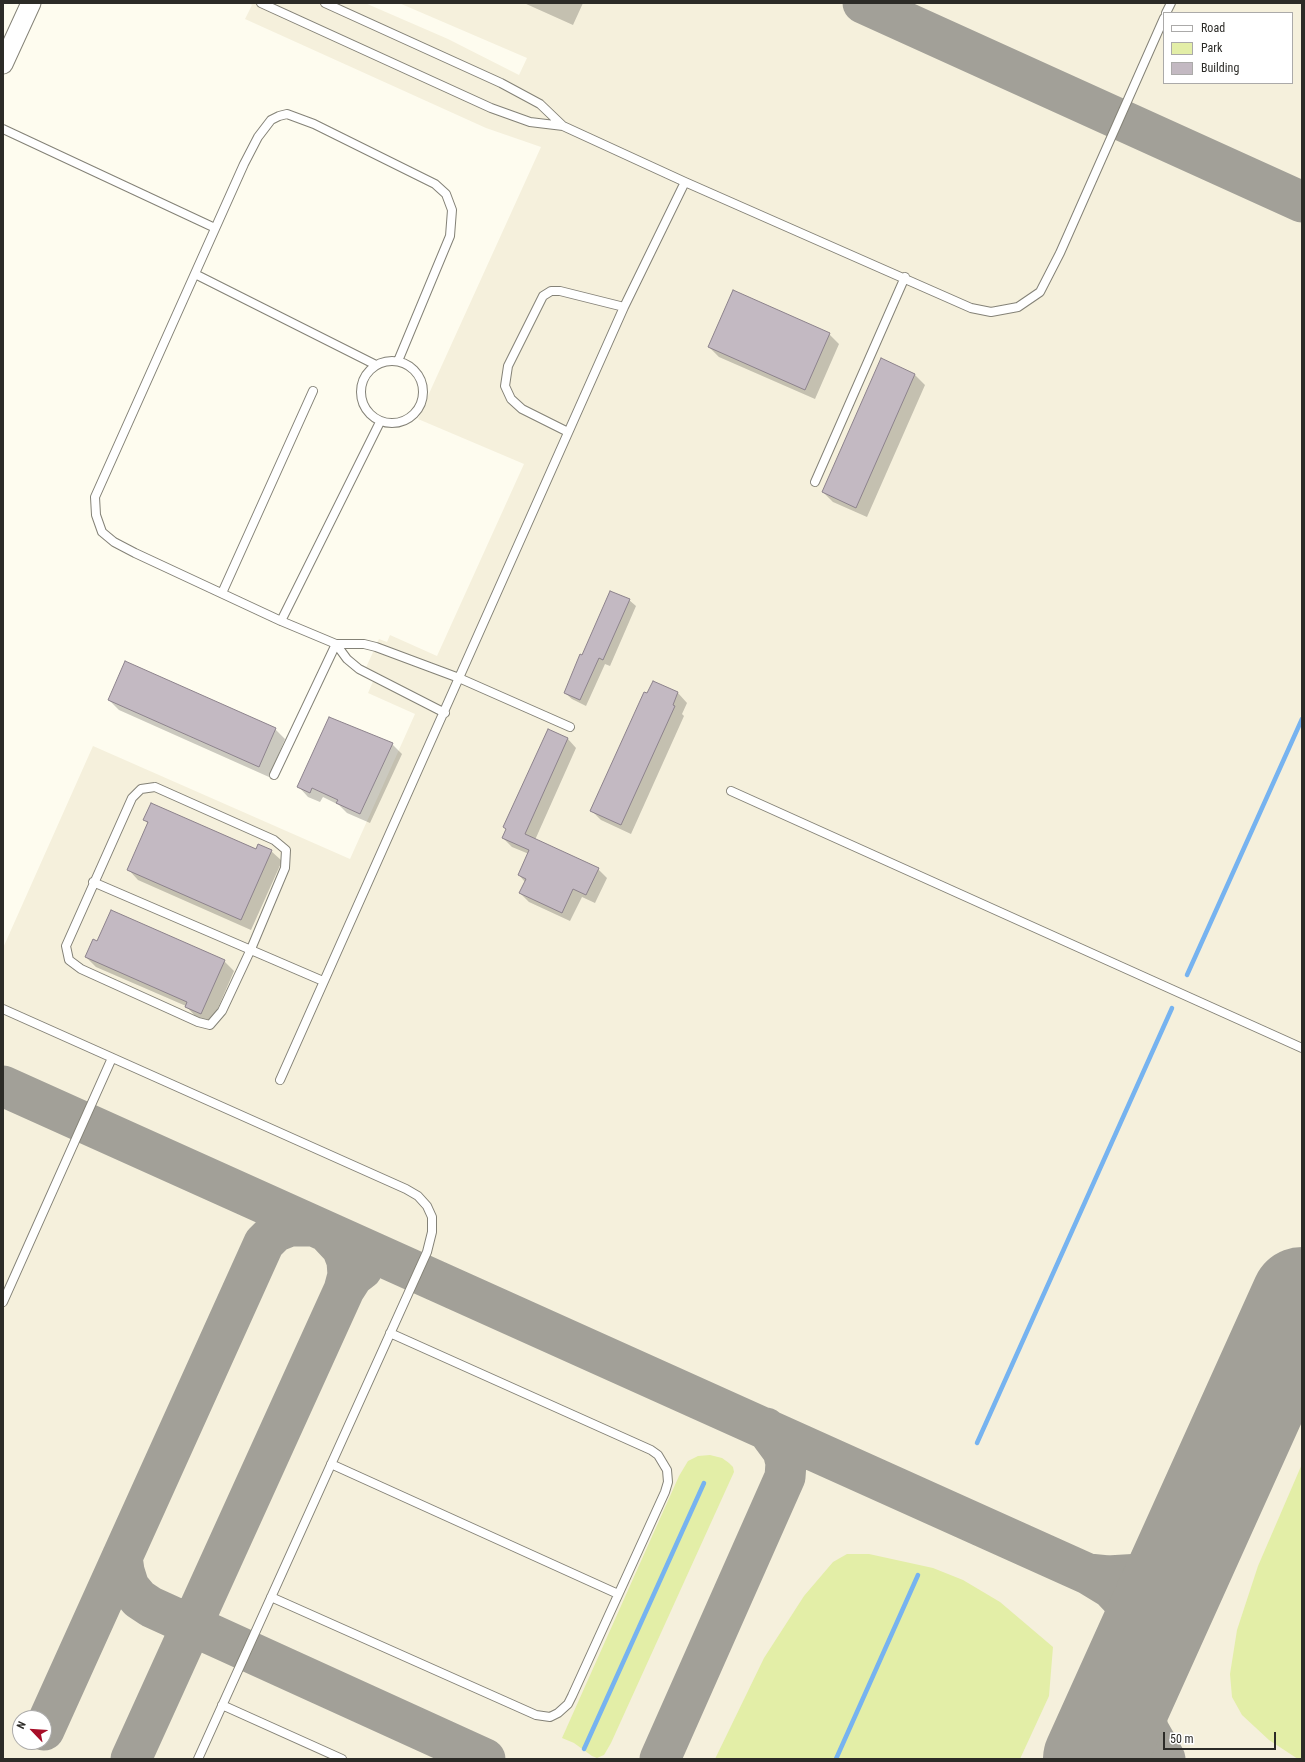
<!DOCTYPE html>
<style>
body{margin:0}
#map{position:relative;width:1305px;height:1762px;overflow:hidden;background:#fefcef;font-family:"Roboto Condensed",sans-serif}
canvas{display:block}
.frame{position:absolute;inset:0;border:4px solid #2c2b27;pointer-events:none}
.legend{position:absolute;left:1163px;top:12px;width:130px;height:72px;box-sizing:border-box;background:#fff;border:1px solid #abaaa9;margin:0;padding:5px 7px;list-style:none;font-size:12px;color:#2c2b27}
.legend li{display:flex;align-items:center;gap:8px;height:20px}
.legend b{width:20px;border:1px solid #abaaa9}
.north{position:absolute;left:12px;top:1710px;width:40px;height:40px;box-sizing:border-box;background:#fff;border:1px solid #abaaa9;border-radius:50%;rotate:295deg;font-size:11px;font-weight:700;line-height:16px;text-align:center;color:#2c2b27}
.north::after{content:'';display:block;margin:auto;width:14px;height:18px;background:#a70e28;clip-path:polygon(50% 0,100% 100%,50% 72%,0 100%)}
.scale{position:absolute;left:1163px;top:1732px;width:113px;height:18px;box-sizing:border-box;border:2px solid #2c2b27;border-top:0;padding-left:5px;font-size:12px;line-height:14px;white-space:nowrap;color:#2c2b27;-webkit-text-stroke:3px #fff;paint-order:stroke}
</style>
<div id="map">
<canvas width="1305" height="1762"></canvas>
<div class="frame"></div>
<ul class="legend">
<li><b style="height:5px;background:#fff"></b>Road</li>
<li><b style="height:11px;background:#e3eea7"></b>Park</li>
<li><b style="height:11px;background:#c3b9c2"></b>Building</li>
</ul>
<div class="north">N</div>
<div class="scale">50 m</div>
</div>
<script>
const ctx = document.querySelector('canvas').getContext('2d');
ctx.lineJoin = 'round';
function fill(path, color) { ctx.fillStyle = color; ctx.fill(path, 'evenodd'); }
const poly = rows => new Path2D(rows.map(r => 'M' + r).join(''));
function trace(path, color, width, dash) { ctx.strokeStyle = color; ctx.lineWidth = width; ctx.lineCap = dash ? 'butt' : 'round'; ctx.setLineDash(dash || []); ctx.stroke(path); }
fill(poly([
 [248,3,365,3,448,39,519,75,527,58,399,3,1302,3,1302,1759,3,1759,3,948,93,746,350,859,415,714,368,693,374,679,363,674,379,639,387,642,390,635,437,656,524,464,418,419,427,398,541,147,486,128,245,19,252,5],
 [1164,13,1292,13,1292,83,1164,83],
 [20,1718,44,1718,44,1742,20,1742]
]), '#f5f0dc');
fill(poly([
 [710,1455,722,1458,729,1463,733,1467,734,1472,611,1743,604,1755,597,1758,592,1756,574,1743,562,1738,679,1476,688,1461,698,1456],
 [1302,1464,1302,1759,1298,1759,1269,1740,1242,1715,1232,1697,1230,1674,1237,1630,1258,1566],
 [847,1554,869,1554,933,1568,963,1580,1000,1602,1053,1647,1049,1696,1020,1759,715,1759,764,1658,804,1596,833,1562]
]), '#e3eea7');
fill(poly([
 [524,3,583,3,573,25],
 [829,334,839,344,815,399,719,357,709,347],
 [915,375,925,385,867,517,833,502,823,492],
 [629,600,636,606,610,666,605,664,586,706,572,699,565,693],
 [678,693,687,703,682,714,684,716,631,834,601,820,591,810,647,694],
 [109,700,275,729,285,739,269,777,119,710],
 [548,730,568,739,576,748,535,840,598,869,607,878,595,903,582,897,570,921,529,902,520,893,525,882,519,875,529,854,512,847,503,838,507,830,504,827],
 [392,744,402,754,370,823,347,813,339,805,323,797,320,802,308,797,298,786],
 [145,820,256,851,271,851,282,861,251,930,138,880,128,869,148,824],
 [98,942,224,961,234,971,211,1024,196,1017,186,1006,96,967,86,957]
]), '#0003');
trace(poly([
 [1187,975,1302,719],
 [977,1443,1172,1008],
 [584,1749,704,1483],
 [836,1759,918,1575]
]), '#76b3f0', 4.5);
trace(poly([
 [863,3,1302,202],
 [3,1086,1088,1574,1111,1588,1128,1606,1137,1626,1143,1650,1140,1687,1142,1709,1149,1731,1165,1759],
 [122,1557,124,1571,129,1587,139,1599,151,1607,485,1759],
 [1088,1574,1108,1576,1141,1574,1160,1567,1175,1558,1192,1542],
 [44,1730,264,1243,275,1232,290,1226,314,1226,327,1232,342,1248,347,1261,348,1275,344,1290],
 [131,1759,344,1290,353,1276,362,1269],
 [660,1759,785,1477,786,1463,783,1451,766,1428]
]), '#a2a098', 41);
trace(poly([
 [1094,1759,1302,1298]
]), '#a2a098', 102);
const building = poly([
 [733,290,830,333,805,390,708,347,733,290],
 [881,358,915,374,856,508,822,492,881,358],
 [610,591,630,599,603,660,599,658,580,700,564,693,580,654,582,655,610,591],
 [125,661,276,728,259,767,108,700,125,661],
 [653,681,678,692,673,705,675,706,621,825,590,811,644,692,647,693,653,681],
 [329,717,393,743,360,814,336,803,338,800,312,788,310,793,297,787,329,717],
 [548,729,568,738,525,834,599,868,586,895,573,889,562,913,519,893,526,879,518,875,529,850,502,838,506,829,503,827,548,729],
 [151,803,256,849,258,844,272,850,241,920,127,870,148,822,143,820,151,803],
 [111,910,225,960,201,1014,185,1007,187,1002,85,957,93,939,97,941,111,910]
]);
fill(building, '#c3b9c2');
trace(building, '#8d838c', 1);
const service = poly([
 [261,3,491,108,530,122,563,126],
 [325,3,501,83,540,104,563,126,685,182,971,308,991,312,1018,307,1040,292,1060,253,1164,18],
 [1166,13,1171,3],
 [3,129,215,228],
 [195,274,376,365],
 '361 392a31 31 0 1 1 62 0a31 31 0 1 1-62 0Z',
 [398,361,450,236,452,210,446,194,435,184,314,124,287,114,279,116,271,120,258,137,244,164,95,497,96,515,102,532,114,542,135,553,281,621,336,644,364,644,376,647,459,678,570,727],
 [568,432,522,409,511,399,505,386,508,366,543,296,551,291,560,291,624,307],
 [815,482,905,277],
 [222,593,313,391],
 [281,621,380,422],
 [336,644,347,659,359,669,445,713],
 [274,775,336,644],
 [155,787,274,840,286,850,285,868,251,949,222,1011,210,1025,198,1022,81,969,69,960,66,946,132,798,141,789,155,787],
 [731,791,1302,1048],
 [93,882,323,981],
 [3,1009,406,1189,418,1196,427,1206,432,1217,432,1232,427,1252,198,1759],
 [280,1080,624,307,685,182],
 [3,1302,112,1058],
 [331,1464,618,1594],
 [271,1597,536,1715,550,1717,558,1713,568,1704,572,1696,665,1492,668,1482,667,1470,658,1455,651,1450,390,1333],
 [222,1705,342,1759]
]);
const tertiary = poly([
 [3,64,31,3]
]);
trace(service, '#848277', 10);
trace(tertiary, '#848277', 21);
trace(service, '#fff', 8);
trace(tertiary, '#fff', 19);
</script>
